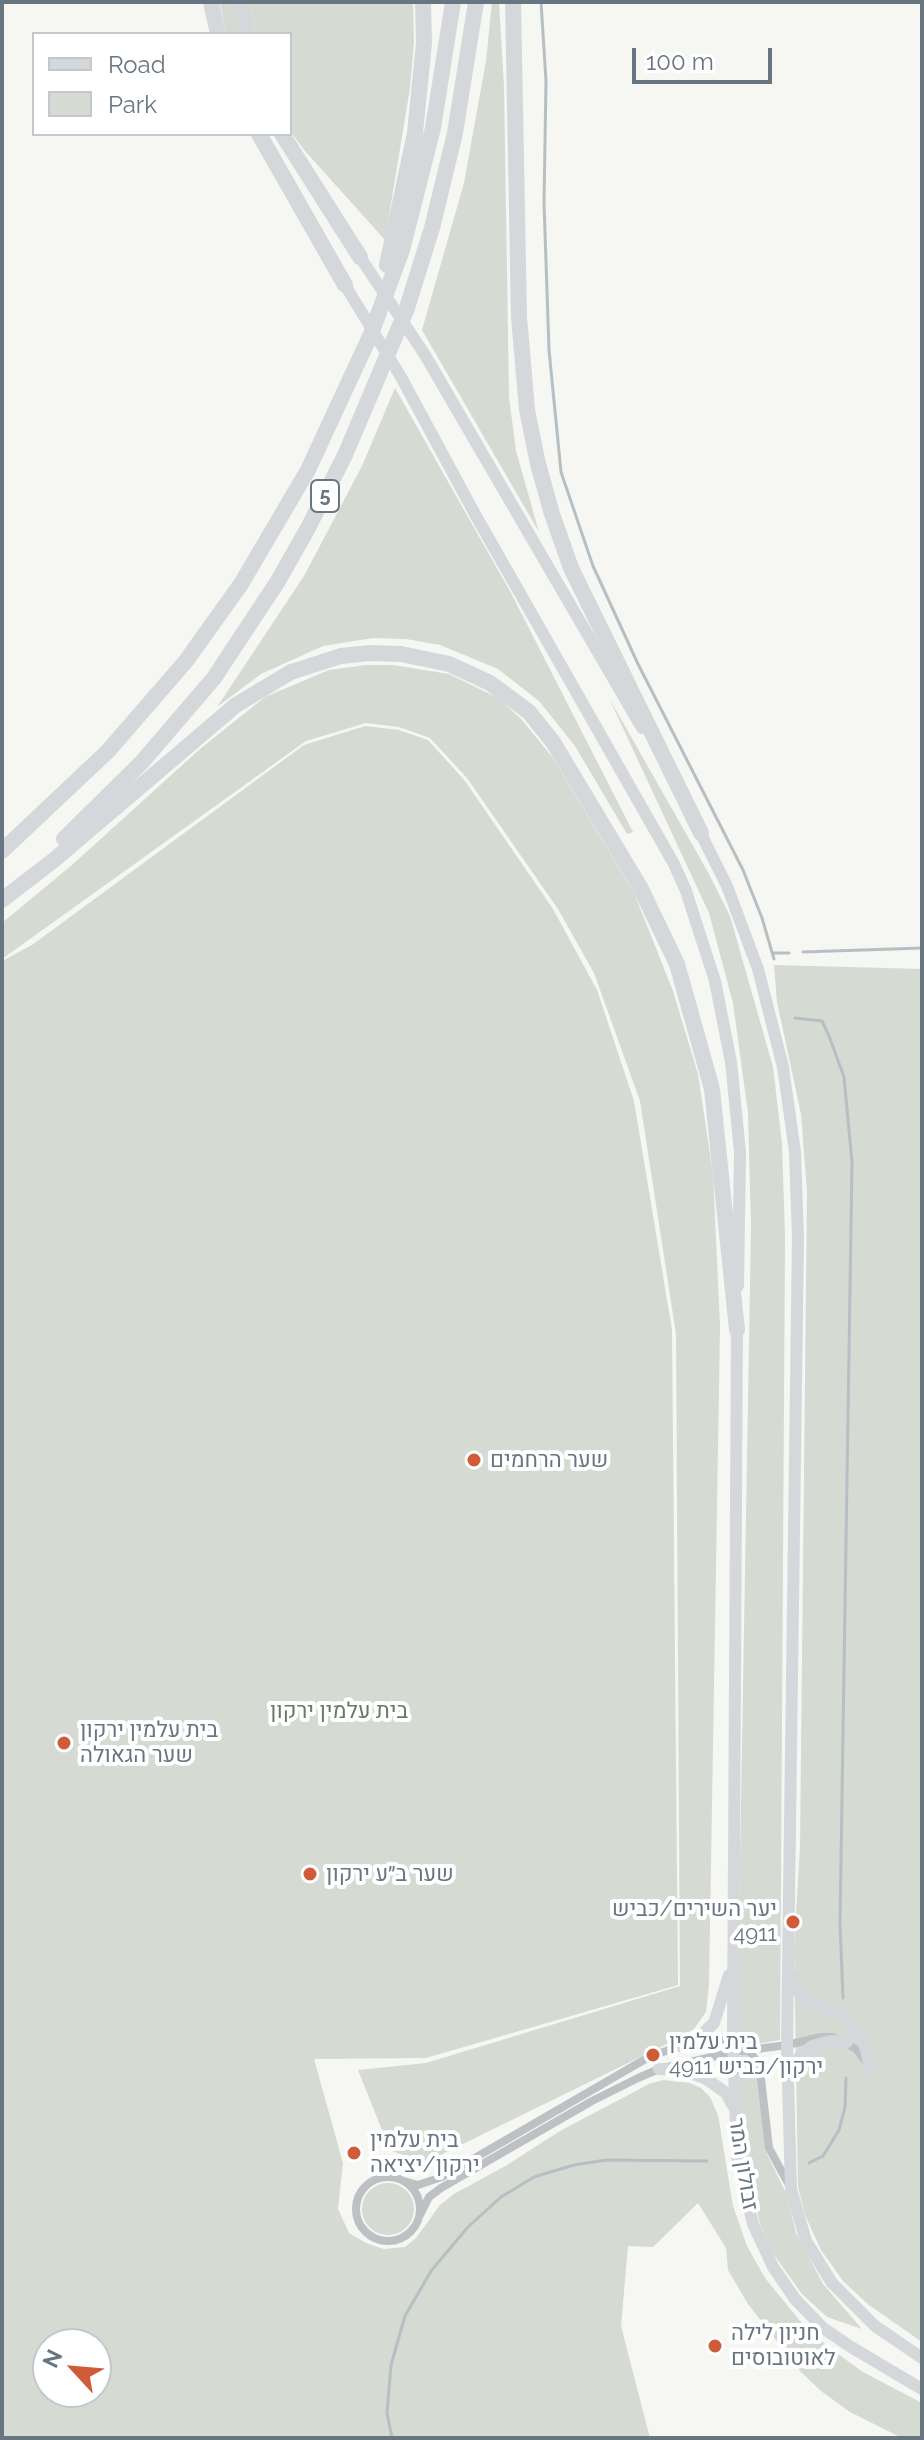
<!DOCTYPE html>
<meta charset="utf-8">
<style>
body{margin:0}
#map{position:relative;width:924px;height:2440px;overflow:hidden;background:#f6f6f3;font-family:Raleway,sans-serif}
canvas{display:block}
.frame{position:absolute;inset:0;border:4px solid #687681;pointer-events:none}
.legend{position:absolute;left:32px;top:32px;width:260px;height:104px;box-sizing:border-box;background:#fff;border:2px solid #c3c8cd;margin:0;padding:10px 14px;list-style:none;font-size:24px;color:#687681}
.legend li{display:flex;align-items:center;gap:16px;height:40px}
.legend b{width:40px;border:2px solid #c3c8cd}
.north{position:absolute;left:32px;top:2328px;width:80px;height:80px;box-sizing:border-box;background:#fff;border:2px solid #c3c8cd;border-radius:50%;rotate:296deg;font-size:22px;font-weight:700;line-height:32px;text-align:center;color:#687681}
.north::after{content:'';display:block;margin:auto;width:28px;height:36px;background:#d05b39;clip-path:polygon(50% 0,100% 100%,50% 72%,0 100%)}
.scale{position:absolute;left:632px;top:48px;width:140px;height:36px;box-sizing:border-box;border:4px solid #687681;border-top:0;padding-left:10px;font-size:24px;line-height:28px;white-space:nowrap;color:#687681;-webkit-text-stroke:6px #fff;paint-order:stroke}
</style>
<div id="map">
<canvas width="924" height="2440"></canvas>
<div class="frame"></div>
<ul class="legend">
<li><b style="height:10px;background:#d5d8db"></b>Road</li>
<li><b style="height:22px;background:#d5dad3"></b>Park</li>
</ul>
<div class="north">N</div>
<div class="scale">100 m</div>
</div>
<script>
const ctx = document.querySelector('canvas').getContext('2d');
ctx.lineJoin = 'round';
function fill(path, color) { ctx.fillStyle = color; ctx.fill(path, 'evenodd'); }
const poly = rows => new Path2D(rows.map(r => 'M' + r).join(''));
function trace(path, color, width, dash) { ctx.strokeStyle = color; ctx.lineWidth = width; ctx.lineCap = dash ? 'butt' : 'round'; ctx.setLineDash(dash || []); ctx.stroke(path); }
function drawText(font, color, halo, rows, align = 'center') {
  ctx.font = font + ' Raleway,Heebo,sans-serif'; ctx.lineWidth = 8; ctx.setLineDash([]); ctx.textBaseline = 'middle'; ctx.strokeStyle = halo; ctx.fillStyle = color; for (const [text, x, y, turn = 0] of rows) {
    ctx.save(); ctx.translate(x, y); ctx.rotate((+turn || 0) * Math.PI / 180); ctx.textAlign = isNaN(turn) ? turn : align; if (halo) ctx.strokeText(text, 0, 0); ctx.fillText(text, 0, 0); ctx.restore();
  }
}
fill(poly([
 [220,2,235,2,240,34,226,34],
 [250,2,413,2,414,42,410,88,385,240,305,151,290,131,290,34,255,34],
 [492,2,499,2,504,86,509,397,516,451,539,532,422,330,464,183,486,61],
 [395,388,511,593,633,832,627,834,575,746,539,701,498,669,440,645,406,639,373,638,323,646,261,674,217,707,304,576,362,466],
 [366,665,393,665,449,674,498,698,522,720,553,758,634,893,673,991,698,1074,713,1174,720,1326,709,1984,706,2012,694,2029,675,2040,424,2163,390,2150,358,2070,426,2063,680,1986,676,1334,640,1101,594,973,558,909,467,778,430,738,399,727,366,723,306,741,2,959,2,923,72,865,200,749,265,697,329,670],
 [609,698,709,874,730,916,773,1067,782,1143,785,1237,780,2040,752,2045,737,2035,751,1226,748,1113,733,1003,709,913],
 [365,726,399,730,428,740,465,781,553,909,597,990,634,1101,672,1330,678,1985,426,2058,314,2059,343,2163,338,2209,349,2233,366,2243,384,2249,405,2247,416,2238,440,2205,454,2194,507,2165,560,2131,649,2084,663,2080,690,2083,701,2088,710,2097,718,2115,733,2206,747,2246,765,2278,805,2327,831,2349,863,2372,922,2403,922,2438,902,2438,850,2412,821,2391,800,2371,748,2304,728,2270,726,2248,698,2203,653,2247,628,2246,621,2326,650,2438,2,2438,2,961,32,945,304,745],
 [96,2344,96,2392,48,2392,48,2344],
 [774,965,922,969,922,2342,869,2305,843,2281,821,2250,805,2215,798,2187,794,1947,800,1847,807,1192,801,1114,777,1002],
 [747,2053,758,2081,766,2152,787,2195,796,2233,823,2284,862,2329,827,2317,802,2294,772,2252,760,2224,740,2134,737,2057],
 '362 2209a26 26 0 1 1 52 0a26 26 0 1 1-52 0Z'
]), '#d5dad3');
trace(poly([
 [541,2,546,81,544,203,549,350,561,472,593,566,638,664,743,870,762,918,774,959],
 [803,952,922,948],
 [774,953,789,953],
 [795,1018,822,1021,829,1036,844,1077,852,1162,840,1924,843,1998],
 [809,2163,823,2156,839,2130,845,2107,846,2078],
 [392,2438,387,2413,391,2365,405,2316,431,2271,468,2227,501,2197,534,2177,574,2165,606,2160,707,2161]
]), '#b6c0c4', 3);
trace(poly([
 [845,2042,857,2050,867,2063],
 '356 2209a32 32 0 1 1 64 0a32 32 0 1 1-64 0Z',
 [404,2181,418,2185,442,2177,649,2057,680,2046,733,2038,745,2045,756,2060,761,2079,769,2148,789,2185],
 [419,2217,429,2197,441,2188,592,2101,638,2078,659,2069,734,2052,787,2045,821,2037,833,2037]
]), '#bdc1c4', 8);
trace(poly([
 [360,257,425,355,642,728],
 [345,285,401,377,476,516,674,864,686,891,715,981,731,1062,740,1152,738,1286],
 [698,828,727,886,758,969,783,1067,795,1152,798,1237,787,2045,791,2189,806,2241,832,2283,875,2326,922,2358],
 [737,1324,733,2038,737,2157,753,2224,773,2267,795,2299,823,2328,851,2347,922,2389],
 [791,1975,795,1988,806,2001,844,2017,856,2028,866,2049,870,2069],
 [680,2046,699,2037,714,2023,729,1975],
 [659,2069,680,2070,705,2078,726,2093,733,2106],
 [790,2078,800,2056,812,2046,831,2041,847,2042]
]), '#d5d8db', 12);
trace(poly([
 [211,2,218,34],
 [242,2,247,34],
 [513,2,519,317,527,410,538,464,552,514,571,568,701,833],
 [259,134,345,285],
 [282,134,360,257],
 [387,265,415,133,424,43,423,2],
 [64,839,142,762,214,678,278,581,308,528,345,455,406,311,432,228,455,133,476,2],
 [2,851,108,751,186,661,241,584,308,470,371,334,402,250,433,128,453,2],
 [2,900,54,860,236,705,291,672,341,656,370,653,401,654,449,664,490,683,529,712,553,742,640,887,677,964,712,1089,737,1330]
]), '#d5d8db', 16);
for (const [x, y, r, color] of [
 [474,1460,8,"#d05b39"],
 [64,1743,8,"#d05b39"],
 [310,1874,8,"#d05b39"],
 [793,1922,8,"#d05b39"],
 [653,2055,8,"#d05b39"],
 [354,2153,8,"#d05b39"],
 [715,2346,8,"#d05b39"]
]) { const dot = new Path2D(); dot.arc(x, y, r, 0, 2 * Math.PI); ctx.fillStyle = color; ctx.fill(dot); trace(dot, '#fff', 3); }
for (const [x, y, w] of [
 [325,496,28]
]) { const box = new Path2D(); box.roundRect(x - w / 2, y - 16, w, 32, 6); ctx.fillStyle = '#fff'; ctx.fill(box); trace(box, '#687681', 2); }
drawText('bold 20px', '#687681', null, [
 ["5",325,496]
]);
drawText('22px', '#687681', '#fff', [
 ["שער הרחמים",490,1460],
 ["בית עלמין ירקון",80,1730],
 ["שער הגאולה",80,1755],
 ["שער ב״ע ירקון",326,1874],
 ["יער השירים/כביש",777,1909,"right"],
 ["4911",777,1934,"right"],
 ["בית עלמין",669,2042],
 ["ירקון/כביש 4911",669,2067],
 ["בית עלמין",370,2140],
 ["ירקון/יציאה",370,2165],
 ["חניון לילה",731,2333],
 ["לאוטובוסים",731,2358]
], 'left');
drawText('22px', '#6a7966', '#fff', [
 ["בית עלמין ירקון",339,1711]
]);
drawText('22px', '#687681', '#fff', [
 ["זבולון המר",743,2164,81]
]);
</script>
